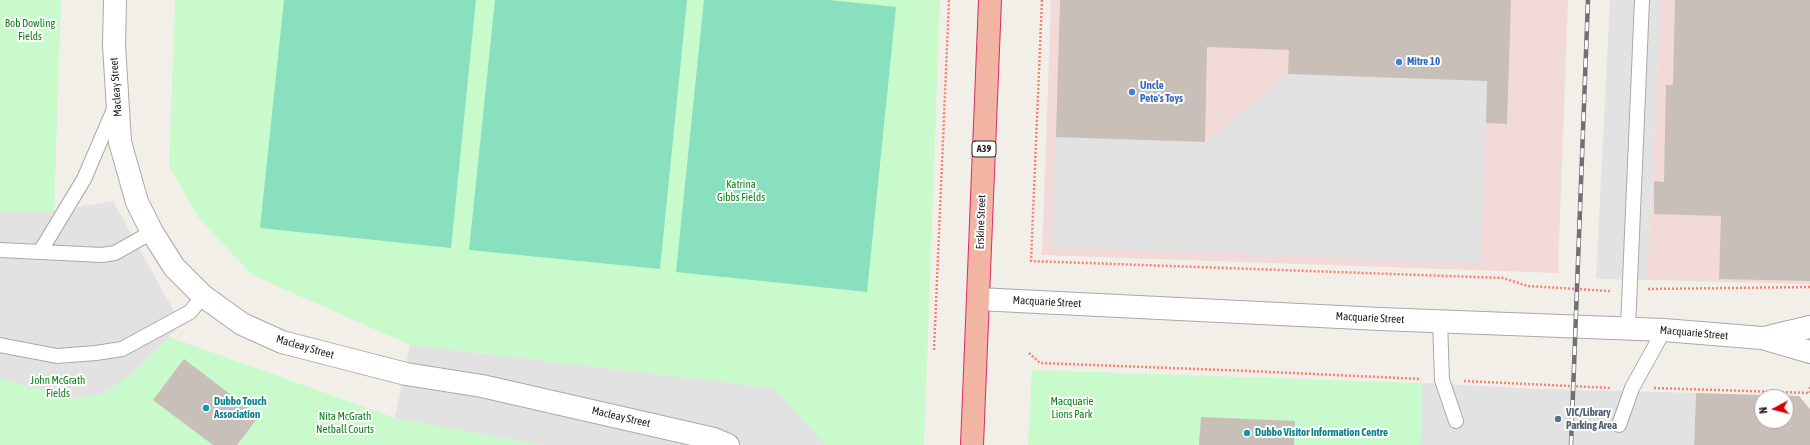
<!DOCTYPE html>
<style>
body{margin:0}
#map{position:relative;width:1810px;height:445px;overflow:hidden;background:#f2efe9;font-family:"Asap Condensed",sans-serif}
canvas{display:block}
.north{position:absolute;left:1754px;top:389px;width:40px;height:40px;box-sizing:border-box;background:#fff;border:1px solid #a7a7a7;border-radius:50%;rotate:263deg;font-size:11px;font-weight:700;line-height:16px;text-align:center;color:#222}
.north::after{content:'';display:block;margin:auto;width:14px;height:18px;background:#d40000;clip-path:polygon(50% 0,100% 100%,50% 72%,0 100%)}
</style>
<div id="map">
<canvas width="1810" height="445"></canvas>
<div class="north">N</div>
</div>
<script>
const ctx = document.querySelector('canvas').getContext('2d');
ctx.lineJoin = 'round';
function fill(path, color) { ctx.fillStyle = color; ctx.fill(path, 'evenodd'); }
const poly = rows => new Path2D(rows.map(r => 'M' + r).join(''));
function trace(path, color, width, dash) { ctx.strokeStyle = color; ctx.lineWidth = width; ctx.lineCap = dash ? 'butt' : 'round'; ctx.setLineDash(dash || []); ctx.stroke(path); }
function drawText(font, color, halo, rows, align = 'center') {
  ctx.font = font + ' "Asap Condensed",sans-serif'; ctx.lineWidth = 4; ctx.setLineDash([]); ctx.textBaseline = 'middle'; ctx.strokeStyle = halo; ctx.fillStyle = color; for (const [text, x, y, turn = 0] of rows) {
    ctx.save(); ctx.translate(x, y); ctx.rotate((+turn || 0) * Math.PI / 180); ctx.textAlign = isNaN(turn) ? turn : align; if (halo) ctx.strokeText(text, 0, 0); ctx.fillText(text, 0, 0); ctx.restore();
  }
}
fill(poly([
 [1051,0,1568,0,1558,273,1042,255],
 [1661,0,1810,0,1810,284,1647,280]
]), '#f2dad9');
fill(poly([
 [0,0,61,0,50,330,161,334,395,418,542,445,0,445],
 [175,0,940,0,924,445,826,445,773,388,410,345,252,275,198,217,169,166],
 [1032,370,1422,383,1421,445,1028,445]
]), '#c8facc');
fill(poly([
 [284,0,476,0,451,248,260,228],
 [495,0,687,0,660,269,469,250],
 [704,0,828,0,896,7,867,292,676,272]
]), '#88e0be');
fill(poly([
 [1610,0,1661,0,1647,280,1596,279],
 [1288,74,1487,81,1481,263,1052,247,1056,137,1205,142],
 [113,201,181,324,134,372,106,392,77,399,0,379,0,212,54,211],
 [410,345,773,388,826,445,542,445,395,418],
 [1422,383,1539,389,1696,393,1694,445,1421,445]
]), '#e2e2e2');
fill(poly([
 [1060,0,1511,0,1507,124,1486,123,1487,81,1288,74,1289,50,1207,47,1205,142,1056,137],
 [1675,0,1810,0,1810,281,1719,279,1721,216,1654,214,1654,181,1664,182,1666,85,1673,85],
 [184,359,259,416,237,445,213,445,153,400],
 [1696,393,1799,396,1810,409,1810,445,1694,445],
 [1762,397,1786,397,1786,421,1762,421],
 [1201,417,1295,421,1294,445,1199,445]
]), '#c7bfb8');
const service = poly([
 [0,250,102,255,115,253,152,232],
 [40,252,84,179,115,107],
 [1440,321,1442,380,1456,421],
 [1628,328,1642,0],
 [0,345,57,356,96,353,122,349,190,312,203,296],
 [1619,425,1632,388,1664,330]
]);
const minor = poly([
 [115,0,114,45,120,142,137,202,152,232,174,267,203,296,242,324,282,342,406,374,482,386,714,439,728,445],
 [978,299,1380,319,1664,330,1762,338,1810,352],
 [1764,338,1810,327]
]);
const trunk = poly([
 [972,445,990,0]
]);
trace(service, '#a9a9a9', 16);
trace(minor, '#a9a9a9', 24);
trace(trunk, '#dc2a67', 24);
trace(poly([
 [1042,0,1031,261,1503,278,1528,286,1610,291],
 [1648,289,1810,287],
 [934,350,949,0],
 [1029,353,1040,363,1250,371,1421,379],
 [1464,381,1611,388],
 [1654,388,1810,393,1810,387]
]), '#fa8072', 2.5, [2, 2]);
trace(service, '#fff', 14);
trace(minor, '#fff', 22);
trace(trunk, '#f2b4a3', 22);
const rail = poly([
 [1571,445,1588,0]
]);
trace(rail, '#707070', 4.5);
trace(rail, '#fff', 3, [9]);
for (const [x, y, r, color] of [
 [1399,62,4,"#3f7fe0"],
 [1132,92,4,"#3f7fe0"],
 [206,408,4,"#0f9aa8"],
 [1558,419,4,"#5c6f8a"],
 [1247,433,4,"#0f9aa8"]
]) { const dot = new Path2D(); dot.arc(x, y, r, 0, 2 * Math.PI); ctx.fillStyle = color; ctx.fill(dot); trace(dot, '#fff', 1.5); }
for (const [x, y, w] of [
 [984,149,24]
]) { const box = new Path2D(); box.roundRect(x - w / 2, y - 8, w, 16, 3); ctx.fillStyle = '#fff'; ctx.fill(box); trace(box, '#222', 1); }
drawText('bold 10px', '#222', null, [
 ["A39",984,149]
]);
drawText('11px', '#0c8416', '#fff', [
 ["Bob Dowling",30,24],
 ["Fields",30,37],
 ["Katrina",741,185],
 ["Gibbs Fields",741,198],
 ["John McGrath",58,381],
 ["Fields",58,394],
 ["Macquarie",1072,402],
 ["Lions Park",1072,415],
 ["Nita McGrath",345,417],
 ["Netball Courts",345,430]
]);
drawText('bold 11px', '#366cbe', '#fff', [
 ["Mitre 10",1407,62],
 ["Uncle",1140,86],
 ["Pete's Toys",1140,99]
], 'left');
drawText('11px', '#222', '#fff', [
 ["Macleay Street",116,87,-94],
 ["Erskine Street",981,222,-88],
 ["Macquarie Street",1047,302,3],
 ["Macquarie Street",1370,318,3],
 ["Macquarie Street",1694,333,5],
 ["Macleay Street",305,347,16],
 ["Macleay Street",621,417,13]
]);
drawText('bold 11px', '#0d838f', '#fff', [
 ["Dubbo Touch",214,402],
 ["Association",214,415],
 ["Dubbo Visitor Information Centre",1255,433]
], 'left');
drawText('bold 11px', '#4e5e75', '#fff', [
 ["VIC/Library",1566,413],
 ["Parking Area",1566,426]
], 'left');
</script>
